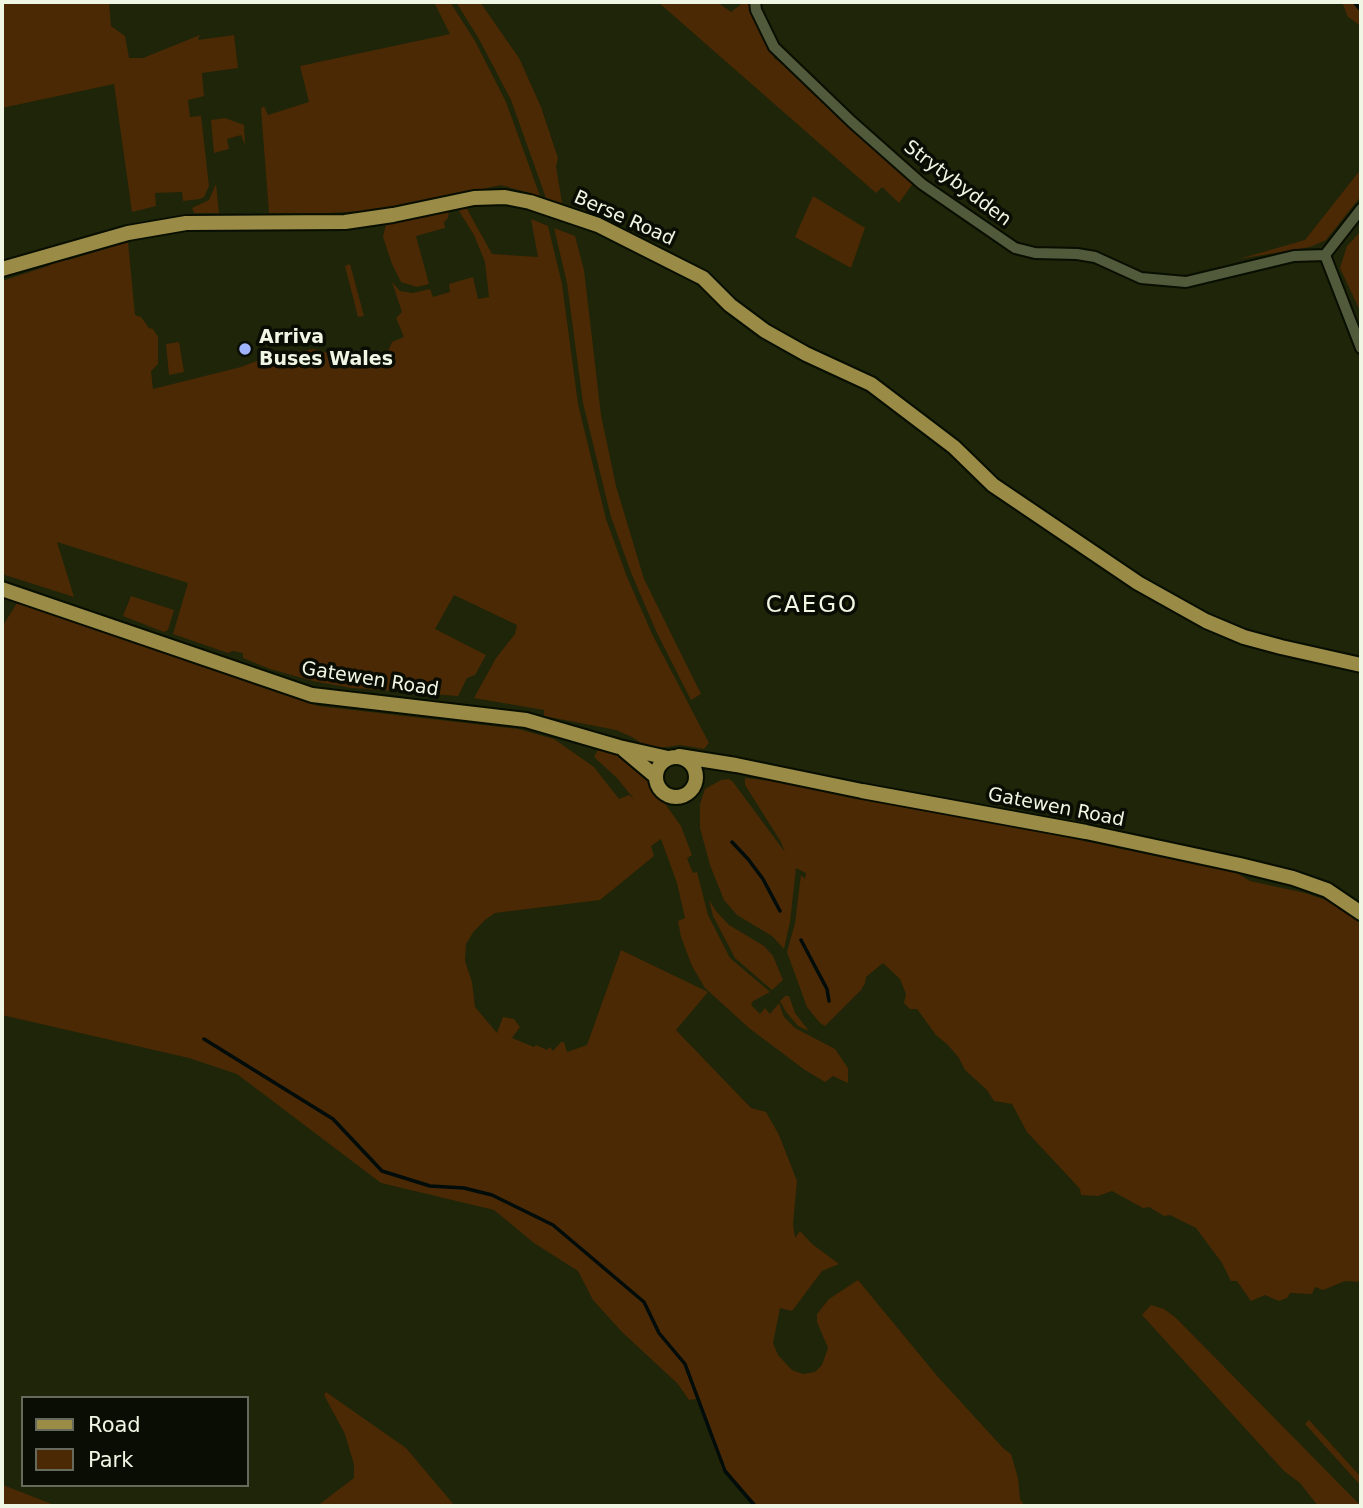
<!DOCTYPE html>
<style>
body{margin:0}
#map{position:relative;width:1363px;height:1508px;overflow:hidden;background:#1e2508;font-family:"DejaVu Sans",sans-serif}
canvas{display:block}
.frame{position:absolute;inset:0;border:4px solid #f0f6e4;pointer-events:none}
.legend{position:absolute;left:21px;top:1396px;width:228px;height:91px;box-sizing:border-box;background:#090d03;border:2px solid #656a5d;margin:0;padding:9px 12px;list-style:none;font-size:21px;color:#f0f6e4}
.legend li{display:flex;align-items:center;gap:14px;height:35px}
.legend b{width:35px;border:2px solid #656a5d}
</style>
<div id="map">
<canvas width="1363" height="1508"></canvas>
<div class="frame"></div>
<ul class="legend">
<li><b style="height:9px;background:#9a8b46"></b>Road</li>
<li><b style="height:19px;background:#4b2905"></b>Park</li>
</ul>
</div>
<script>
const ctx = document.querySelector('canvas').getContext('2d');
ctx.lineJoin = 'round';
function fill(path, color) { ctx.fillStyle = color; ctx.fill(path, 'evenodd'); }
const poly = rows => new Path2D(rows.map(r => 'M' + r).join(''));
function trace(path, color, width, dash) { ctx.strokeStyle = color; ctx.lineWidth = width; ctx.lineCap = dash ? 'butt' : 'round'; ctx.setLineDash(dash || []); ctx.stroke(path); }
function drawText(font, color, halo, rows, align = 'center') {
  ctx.font = font + ' "DejaVu Sans",sans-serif'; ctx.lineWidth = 7; ctx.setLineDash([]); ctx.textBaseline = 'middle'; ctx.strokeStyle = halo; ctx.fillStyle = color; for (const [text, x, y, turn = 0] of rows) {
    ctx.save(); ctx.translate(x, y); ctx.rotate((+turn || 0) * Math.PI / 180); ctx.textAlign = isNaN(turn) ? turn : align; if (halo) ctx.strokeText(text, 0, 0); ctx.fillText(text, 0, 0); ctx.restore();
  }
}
fill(poly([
 [2,2,109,2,111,26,125,36,129,58,143,58,200,35,198,40,234,35,238,68,202,73,204,96,188,100,190,117,201,116,209,186,204,197,200,199,183,201,182,192,155,193,156,206,132,212,114,84,2,108],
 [434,2,450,2,475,41,506,102,540,196,501,185,383,210,328,213,269,213,261,109,264,106,268,115,309,102,300,66,450,34],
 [456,2,480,2,519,58,541,107,558,158,556,166,562,203,546,198,511,100,479,39],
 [658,2,717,2,731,12,744,2,749,2,775,59,791,68,914,182,899,203,882,187,876,193],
 [1342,2,1361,2,1361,26,1348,17],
 [225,118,244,125,245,145,241,135,227,139,229,149,214,153,211,120],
 [1361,169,1361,196,1326,240,1310,247,1239,259,1305,240],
 [216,184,219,213,194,213,192,208,209,200],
 [813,196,865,228,851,268,795,237],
 [462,208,467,209,492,254,538,257,531,219,548,226,562,284,578,404,606,519,627,577,653,636,709,743,704,749,680,745,660,748,644,745,632,737,616,730,544,716,544,710,474,698,496,658,515,634,517,625,454,595,435,629,486,655,475,675,467,678,458,696,352,688,313,681,270,669,243,658,243,653,233,651,228,653,173,634,188,583,57,542,74,597,2,574,2,281,48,266,60,259,68,260,128,242,135,315,141,317,149,328,153,329,158,337,158,364,151,371,153,389,241,367,262,359,263,356,272,350,280,355,313,349,345,357,344,348,385,358,392,342,404,337,396,318,402,312,392,282,400,291,413,293,430,289,433,297,450,292,449,284,473,277,478,299,489,297,485,262,474,235,459,211],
 [449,211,448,218,444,222,445,228,416,236,429,284,417,287,401,282,392,264,383,237,386,224,423,213],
 [554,228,575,236,584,270,601,415,616,486,644,579,701,694,691,700,657,633,632,575,611,517,583,403,567,283],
 [1361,231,1361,313,1340,268,1347,246],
 [350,264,364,316,358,317,345,266],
 [179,342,184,372,169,375,166,344],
 [131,596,174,610,168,630,164,632,123,616],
 [17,603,318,706,518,729,554,739,594,767,619,799,629,795,634,799,617,778,594,757,599,748,613,752,630,762,648,780,681,826,692,855,687,858,693,873,697,872,708,915,730,958,770,992,753,1001,751,1005,760,1014,765,1008,770,1014,779,1003,784,1017,795,1028,835,1049,848,1068,848,1083,833,1076,825,1082,805,1070,749,1028,705,988,692,966,681,937,678,921,685,918,677,883,661,839,651,846,654,856,600,900,495,913,485,920,474,931,466,944,465,961,472,982,475,1007,497,1033,503,1017,514,1019,520,1027,512,1038,534,1047,536,1045,547,1050,550,1047,553,1051,561,1042,564,1042,567,1052,587,1045,621,950,708,992,676,1030,751,1108,766,1112,779,1135,797,1181,793,1224,795,1238,800,1231,812,1244,839,1264,822,1271,792,1311,780,1308,773,1343,778,1355,792,1370,803,1374,815,1372,822,1365,828,1348,817,1322,817,1314,829,1299,858,1280,938,1377,1004,1449,1011,1454,1018,1478,1020,1499,1025,1506,758,1506,722,1469,697,1399,689,1400,678,1384,622,1332,593,1300,578,1271,534,1243,494,1210,381,1183,237,1074,189,1058,2,1015,2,627],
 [745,778,797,784,941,811,1237,873,1250,881,1305,893,1326,900,1361,923,1361,1282,1345,1281,1323,1290,1315,1287,1312,1294,1290,1293,1287,1298,1279,1301,1265,1295,1251,1301,1237,1281,1231,1281,1222,1263,1196,1228,1170,1215,1164,1216,1149,1207,1143,1208,1112,1191,1098,1196,1081,1195,1080,1189,1069,1177,1027,1132,1012,1104,994,1101,987,1090,965,1070,959,1058,948,1045,936,1035,917,1009,910,1009,904,1003,906,994,900,979,883,963,866,977,865,983,861,990,825,1026,820,1023,807,1007,787,952,795,923,801,875,805,879,806,873,796,868,790,922,784,949,772,936,737,915,724,900,710,865,700,828,700,804,705,789,721,780,729,779,733,782,785,852,781,842,745,785],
 [709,900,716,911,729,925,764,946,773,956,783,980,772,990,735,958,713,916],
 [785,996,789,996,795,1013,809,1031,798,1026,786,1012,780,1001],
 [1151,1305,1164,1309,1176,1318,1361,1506,1318,1506,1300,1483,1284,1471,1142,1315],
 [326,1392,406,1448,455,1506,317,1506,354,1478,354,1465,345,1434,324,1395],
 [1309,1420,1361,1477,1361,1486,1305,1424],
 [2,1485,3,1485,57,1506,2,1506]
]), '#4b2905');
trace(poly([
 [1354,2,1361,10],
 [732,842,748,859,763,879,780,911],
 [801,940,827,989,829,1001],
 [204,1039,333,1119,382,1171,430,1186,464,1188,492,1195,553,1225,644,1302,659,1333,685,1364,725,1471,755,1506]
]), '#000c0a', 3.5);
const minor = poly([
 [755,2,756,10,774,47,852,122,922,184,1015,248,1035,253,1077,254,1095,257,1141,278,1186,282,1294,256,1325,255],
 [1325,255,1361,348],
 [1325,255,1361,209]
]);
const major = poly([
 [2,269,128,233,186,223,345,222,393,215,474,198,505,197,530,202,598,225,703,278,730,305,765,331,806,354,871,384,954,447,993,485,1138,583,1206,621,1244,637,1281,647,1361,665],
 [2,589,312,695,526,720,619,747,668,758],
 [624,750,655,776],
 [679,756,736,765,862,791,1086,832,1240,865,1293,878,1327,890,1361,913],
 '656 777a20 20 0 1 1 40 0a20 20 0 1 1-40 0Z'
]);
trace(minor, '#080e00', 14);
trace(major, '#080e00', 18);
trace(minor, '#515a3b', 10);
trace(major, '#9a8b46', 14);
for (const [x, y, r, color] of [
 [245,349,7,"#a0b3fd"]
]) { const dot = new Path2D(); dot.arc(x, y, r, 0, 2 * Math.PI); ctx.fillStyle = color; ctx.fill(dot); trace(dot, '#090d03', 2.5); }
drawText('19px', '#f0f6e4', '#090d03', [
 ["Strytybydden",957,184,37],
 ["Berse Road",624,219,24],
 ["Gatewen Road",370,680,9],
 ["Gatewen Road",1056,808,11]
]);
drawText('bold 19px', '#f0f6e4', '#090d03', [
 ["Arriva",259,338],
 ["Buses Wales",259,360]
], 'left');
ctx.letterSpacing = '2px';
drawText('23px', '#f0f6e4', '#090d03', [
 ["CAEGO",812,606]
]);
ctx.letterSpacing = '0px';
</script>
